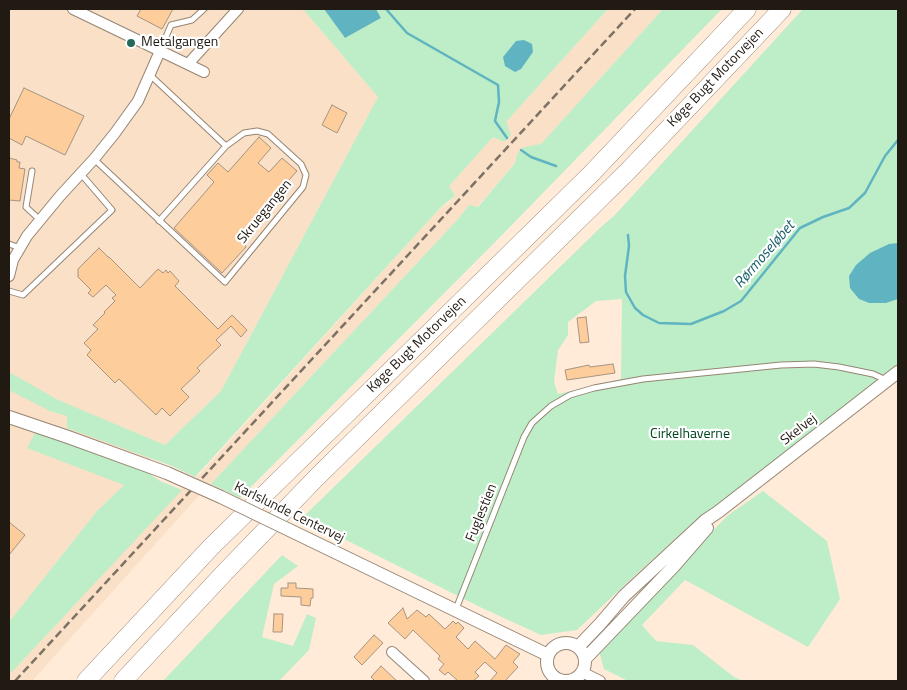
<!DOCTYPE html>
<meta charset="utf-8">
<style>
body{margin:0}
#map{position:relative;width:907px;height:690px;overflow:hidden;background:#ffebd8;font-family:"Titillium Web",sans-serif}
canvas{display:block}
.frame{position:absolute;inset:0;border:10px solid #211a13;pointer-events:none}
</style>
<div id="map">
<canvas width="907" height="690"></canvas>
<div class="frame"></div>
</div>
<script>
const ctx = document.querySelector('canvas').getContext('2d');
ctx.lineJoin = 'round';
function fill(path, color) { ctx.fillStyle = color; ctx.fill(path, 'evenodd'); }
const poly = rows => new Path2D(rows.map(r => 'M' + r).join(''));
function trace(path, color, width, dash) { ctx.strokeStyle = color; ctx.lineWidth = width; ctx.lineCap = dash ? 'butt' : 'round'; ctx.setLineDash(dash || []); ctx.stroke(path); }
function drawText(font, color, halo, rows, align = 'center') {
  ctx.font = font + ' "Titillium Web",sans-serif'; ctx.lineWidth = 4.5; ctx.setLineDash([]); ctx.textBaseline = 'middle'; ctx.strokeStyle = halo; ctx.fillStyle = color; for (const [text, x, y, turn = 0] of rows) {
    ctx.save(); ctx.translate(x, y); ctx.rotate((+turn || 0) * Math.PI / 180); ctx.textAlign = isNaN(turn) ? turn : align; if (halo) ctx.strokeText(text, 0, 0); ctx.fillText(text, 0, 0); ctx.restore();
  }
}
fill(poly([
 [9,9,303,9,378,97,221,391,97,511,9,622],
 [608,9,663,9,541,144,517,154,515,163,477,207,469,205,459,218,214,481,193,502,32,681,9,681,9,675,180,490,200,474,441,207,448,204,455,196,449,186,493,137,504,142,506,122]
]), '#f9e0c7');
fill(poly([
 [303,9,324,9,345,38,381,18,376,9,608,9,506,122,511,135,504,142,493,137,449,186,455,196,441,207,195,477,172,466,67,428,67,416,50,411,9,390,9,372,58,400,165,445,221,391,378,97],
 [663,9,722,9,504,233,240,498,211,484,459,218,469,205,478,207,515,163,517,154,524,147,541,144],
 [803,9,898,9,898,366,694,522,632,578,577,630,541,635,482,608,302,518,601,227,614,216],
 [622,299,621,379,558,394,554,382,558,350,568,335,568,322,596,301],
 [36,431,141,468,160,481,182,490,9,675,9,622,97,511,124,485,27,448],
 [763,491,827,541,840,599,808,647,685,580,642,625,656,641,693,645,734,677,743,681,628,681,604,669,599,651,727,516],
 [282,555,298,566,274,584,262,637,293,646,307,614,316,618,309,650,279,681,163,681]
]), '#bdeec8');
fill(poly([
 [324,9,376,9,381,18,345,38],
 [524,40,532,44,533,52,521,69,515,72,505,66,503,57,516,41],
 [898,243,898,299,886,303,869,303,859,299,850,288,849,276,856,265,870,253,889,244]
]), '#60b4c2');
trace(poly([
 [386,9,407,33,498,85,499,102,495,121,507,138],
 [521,150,531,157,556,166],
 [628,235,629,246,625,276,626,292,635,308,643,315,659,323,691,324,724,311,741,301,800,228,823,217,849,208,865,193,885,156,898,140]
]), '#60b4c2', 2.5);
const building = poly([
 [141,9,173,9,162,29,137,16,141,9],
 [24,88,84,116,65,155,26,136,22,145,9,138,9,119,24,88],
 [332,105,347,113,337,133,322,125,332,105],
 [259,137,271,148,258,163,269,172,282,158,297,171,242,232,248,241,244,243,246,247,222,273,174,228,214,182,207,175,218,163,228,172,259,137],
 [9,158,17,160,17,162,20,162,19,168,25,169,20,201,9,200,9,158],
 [99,248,108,257,109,257,140,288,158,269,163,273,166,270,168,273,170,271,179,281,175,286,218,329,232,315,247,330,241,337,231,326,216,340,221,345,197,368,200,371,181,389,189,397,170,416,162,408,156,415,119,379,115,383,87,355,91,350,84,343,98,329,93,325,105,313,104,312,115,301,112,298,116,295,106,285,93,297,88,293,91,290,78,277,78,269,99,248],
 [586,317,589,342,580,343,577,318,586,317],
 [613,364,615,373,567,380,565,370,589,365,590,367,613,364],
 [9,522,25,535,9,555,9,522],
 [288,583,296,583,296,588,313,589,313,598,311,598,310,606,301,605,301,597,281,596,281,588,288,588,288,583],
 [403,608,407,619,417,610,426,617,429,614,445,629,453,621,456,624,458,622,464,628,456,637,468,649,475,641,495,659,506,645,520,654,513,662,518,667,505,681,490,681,497,673,485,662,475,672,479,676,473,681,458,681,448,672,445,675,439,670,444,664,438,659,440,656,413,630,405,639,388,623,403,608],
 [274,614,283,614,282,632,273,632,274,614],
 [374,635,383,643,362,665,354,657,374,635],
 [381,666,397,681,375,681,371,677,381,666]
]);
fill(building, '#fdcd9c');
trace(building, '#a69482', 1);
const service = poly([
 [160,51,171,25,192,20,204,9],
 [150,75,226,146],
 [94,159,225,282,303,187,306,175,301,164,268,134,257,131,244,133,226,146,159,221],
 [32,171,26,207,40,220],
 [9,244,20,248],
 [9,291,23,295,112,210,81,174],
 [456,609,524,437,532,423,551,406,570,395,594,388,643,379,781,365,814,364,839,367,873,374,886,380]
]);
const minor = poly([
 [73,9,204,72],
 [188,64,238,9],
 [9,276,13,260,27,236,60,196,94,159,115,133,138,101,160,51],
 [392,652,424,681],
 [582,672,600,681]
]);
const tertiary = poly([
 [9,417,68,437,167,473],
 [310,540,548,655],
 '547 662a19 19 0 1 1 38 0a19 19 0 1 1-38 0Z',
 [578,647,600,624,624,596,706,520,718,512,898,372],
 [585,659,674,566,707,528]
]);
const motorway = poly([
 [86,681,211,547,591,174,747,9],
 [123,681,227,570,317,477,628,171,782,9]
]);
trace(service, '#968573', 7);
trace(minor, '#968573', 12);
trace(tertiary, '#968573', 14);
trace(motorway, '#968573', 19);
trace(service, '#fff', 5);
trace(minor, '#fff', 10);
trace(tertiary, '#fff', 12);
trace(motorway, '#fff', 18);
trace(poly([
 [15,681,635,9]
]), '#7d7165', 2.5, [8, 4]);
const tertiaryBridge = poly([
 [167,473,221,497,310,540]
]);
trace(tertiaryBridge, '#968573', 14, []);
trace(tertiaryBridge, '#fff', 12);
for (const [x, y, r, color] of [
 [131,43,5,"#24695c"]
]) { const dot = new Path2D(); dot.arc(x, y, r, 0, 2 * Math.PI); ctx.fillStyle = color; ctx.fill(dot); trace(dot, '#fff', 2); }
drawText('14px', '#211a13', '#fff', [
 ["Metalgangen",141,43]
], 'left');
drawText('14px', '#211a13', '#fff', [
 ["Køge Bugt Motorvejen",716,78,-46],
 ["Skruegangen",265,212,-51],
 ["Køge Bugt Motorvejen",417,345,-44],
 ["Skelvej",799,430,-38],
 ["Karlslunde Centervej",289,513,26],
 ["Fuglestien",482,513,-68]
]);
drawText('14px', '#00451f', '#fff', [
 ["Cirkelhaverne",690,435]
]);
drawText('italic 15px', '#1b606a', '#fff', [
 ["Rørmoseløbet",765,255,-49]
]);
</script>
